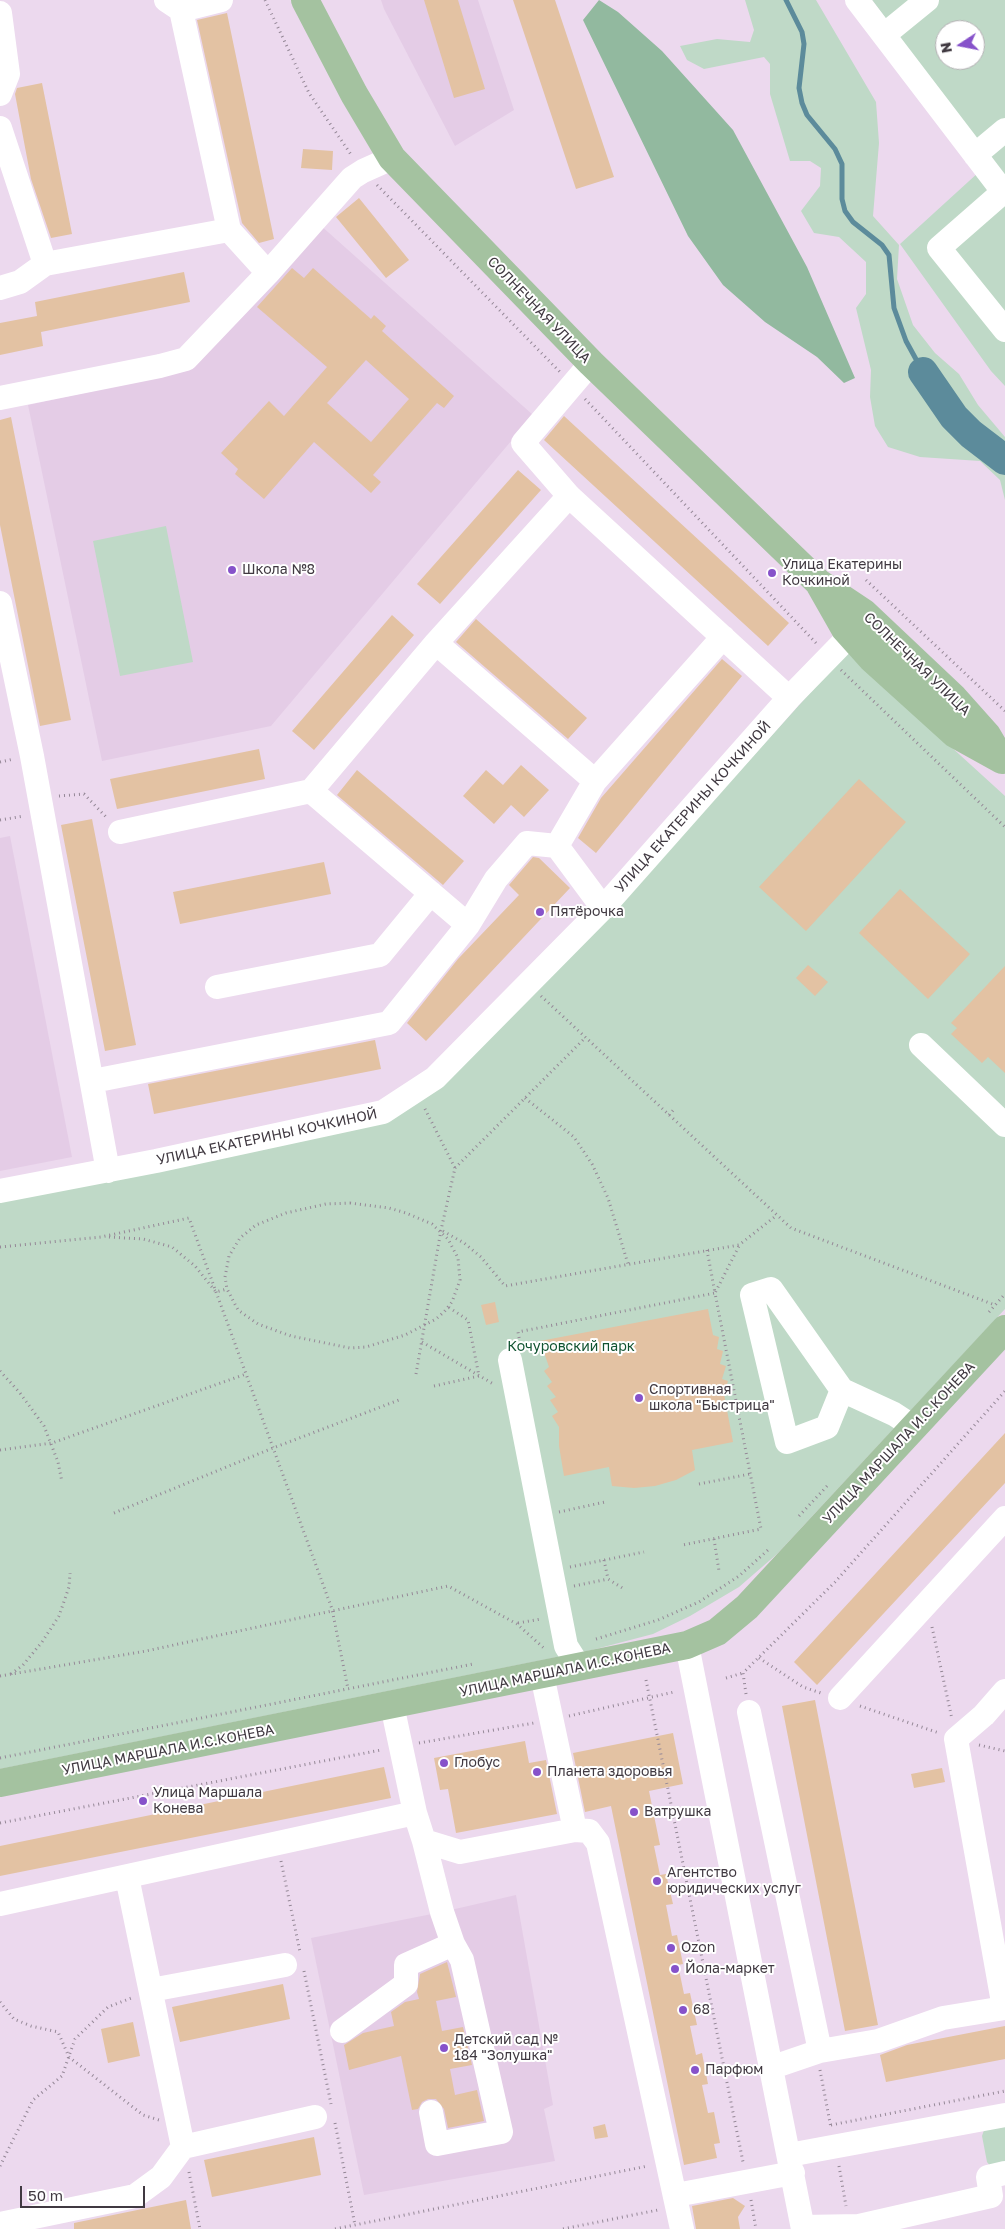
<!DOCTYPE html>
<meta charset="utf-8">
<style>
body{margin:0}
#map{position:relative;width:1005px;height:2229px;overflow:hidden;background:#ecd9ee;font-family:"Golos Text",sans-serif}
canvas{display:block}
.north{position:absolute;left:935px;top:20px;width:50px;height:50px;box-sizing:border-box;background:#fff;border:1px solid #b3b0b3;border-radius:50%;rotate:259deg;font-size:14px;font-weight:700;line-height:20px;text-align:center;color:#403941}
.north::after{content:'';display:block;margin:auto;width:18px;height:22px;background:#8652ca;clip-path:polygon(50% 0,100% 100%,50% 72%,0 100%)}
.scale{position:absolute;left:20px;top:2186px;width:125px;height:22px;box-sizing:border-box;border:2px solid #403941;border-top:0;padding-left:6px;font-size:15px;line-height:18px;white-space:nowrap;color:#403941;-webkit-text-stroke:4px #fff;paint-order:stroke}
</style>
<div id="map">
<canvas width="1005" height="2229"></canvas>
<div class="north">N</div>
<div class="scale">50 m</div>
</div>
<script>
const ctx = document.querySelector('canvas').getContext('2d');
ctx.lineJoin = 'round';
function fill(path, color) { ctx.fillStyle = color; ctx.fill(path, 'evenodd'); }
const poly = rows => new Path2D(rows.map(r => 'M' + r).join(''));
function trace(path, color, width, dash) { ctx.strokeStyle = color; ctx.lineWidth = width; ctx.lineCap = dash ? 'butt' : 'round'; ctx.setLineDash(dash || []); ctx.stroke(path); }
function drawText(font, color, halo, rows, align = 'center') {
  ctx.font = font + ' "Golos Text",sans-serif'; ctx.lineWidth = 4; ctx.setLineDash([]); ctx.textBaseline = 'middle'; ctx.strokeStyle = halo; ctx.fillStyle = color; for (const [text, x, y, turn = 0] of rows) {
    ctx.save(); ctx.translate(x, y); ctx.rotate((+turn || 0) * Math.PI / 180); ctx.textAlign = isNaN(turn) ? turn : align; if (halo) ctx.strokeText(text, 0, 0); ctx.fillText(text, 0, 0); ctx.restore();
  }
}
fill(poly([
 [381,0,478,0,514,110,455,146,384,9],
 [319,224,533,415,271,726,102,761,28,405,186,371],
 [10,836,72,1157,0,1171,0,838],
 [516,1895,553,2105,544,2109,555,2161,364,2195,311,1938,442,1912]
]), '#e4cce6');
fill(poly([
 [745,0,816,0,876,102,879,143,873,216,899,245,897,279,913,325,935,353,959,374,978,405,1005,437,1005,500,1000,480,980,461,920,457,888,447,875,426,870,397,871,370,856,308,866,294,866,262,839,237,814,233,801,211,820,186,821,168,810,161,790,161,770,94,770,64,764,57,704,69,687,60,680,46,717,39,750,42,754,30],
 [872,0,1005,0,1005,386,991,371,900,244,991,161],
 [945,30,975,30,975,60,945,60],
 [166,526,193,662,120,676,93,541],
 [847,652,1005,796,1005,1309,777,1554,739,1587,690,1616,653,1634,592,1650,0,1769,0,1200,385,1122,608,917],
 [1005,2122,1005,2166,991,2167,987,2162,982,2136,984,2130]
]), '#bfd9c7');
fill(poly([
 [599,0,618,12,662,51,733,130,807,267,855,378,844,383,817,357,765,322,723,285,688,236,583,20]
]), '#92b99f');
trace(poly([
 [786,0,802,32,804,44,799,88,802,103,807,115,835,149,842,164,842,199,845,211,853,222,882,245,889,255,894,308,906,341,923,372]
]), '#5c8b9b', 5);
trace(poly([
 [923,372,954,417,971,434,1005,460]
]), '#5c8b9b', 30);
fill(poly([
 [424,0,458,0,485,89,454,98],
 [513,0,555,0,614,177,576,189],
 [227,13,274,239,259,243,242,223,197,20],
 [42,83,72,234,51,238,31,179,15,94,17,88],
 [303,149,333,151,332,170,301,168],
 [359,198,409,260,386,278,336,217],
 [292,268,304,278,313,268,371,319,374,315,386,326,382,331,454,396,444,408,437,403,373,475,381,482,371,493,314,442,264,499,235,474,238,469,221,453,269,401,284,416,327,367,257,307],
 [366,360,409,399,371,442,327,403],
 [184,272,190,302,41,332,43,346,0,355,0,323,37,316,35,302],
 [564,416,789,623,768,646,544,440],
 [11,417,71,720,40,726,0,525,0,420],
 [518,470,541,490,440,604,417,584],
 [392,615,414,635,314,750,292,731],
 [476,619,587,718,568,739,456,642],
 [722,659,742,676,596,853,578,838,601,798],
 [259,749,265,779,117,809,110,779],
 [521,765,549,790,524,817,511,805,494,824,463,796,486,770,503,785],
 [357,770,464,861,443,885,337,795],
 [859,779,906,822,806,931,759,887],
 [92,819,136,1045,105,1051,61,825],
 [533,857,539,858,570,888,426,1041,407,1023,458,959,519,895,509,885],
 [324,862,331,894,180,924,173,892],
 [900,889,970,954,928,999,859,933],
 [808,965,828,982,815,996,796,978],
 [1005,966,1005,1073,988,1057,982,1063,951,1034,957,1028,951,1023],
 [375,1040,381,1069,154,1114,148,1084],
 [495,1302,499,1322,486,1325,481,1305],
 [708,1309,713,1335,719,1337,717,1349,723,1351,720,1364,726,1366,722,1379,728,1381,724,1394,733,1442,692,1450,695,1470,676,1480,655,1486,634,1488,612,1486,609,1467,564,1476,559,1446,559,1427,552,1416,558,1412,550,1400,556,1397,547,1386,552,1382,544,1371,549,1367,540,1341],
 [1005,1433,1005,1483,817,1685,794,1662],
 [815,1700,878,2025,845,2031,782,1706],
 [673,1733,683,1784,649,1791,660,1845,654,1846,660,1875,666,1874,673,1904,666,1905,672,1936,677,1935,683,1964,678,1965,684,1994,690,1993,697,2025,690,2026,696,2055,702,2053,708,2084,702,2085,708,2113,714,2112,720,2143,714,2144,717,2158,684,2165,611,1806,585,1812,573,1753],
 [525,1741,529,1763,546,1760,557,1814,456,1833,448,1789,440,1790,434,1758],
 [384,1767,391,1798,0,1876,0,1846],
 [942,1768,945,1782,914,1788,911,1774],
 [447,1962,456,1997,436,2001,442,2031,463,2027,472,2065,450,2069,455,2095,477,2090,484,2121,448,2128,444,2109,436,2099,428,2099,422,2102,418,2109,412,2110,401,2056,349,2070,344,2045,363,2033,394,2026,391,2012,405,2002,419,1999,417,1992,420,1974],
 [283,1984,290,2019,180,2042,172,2007],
 [133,2022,140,2056,108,2063,101,2029],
 [1005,2026,1005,2059,886,2082,880,2055,907,2045],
 [605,2124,608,2137,595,2139,593,2127],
 [314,2137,321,2175,212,2197,204,2160],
 [733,2198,745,2206,738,2217,740,2229,696,2229,692,2206],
 [186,2200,191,2229,74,2229,74,2223]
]), '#e3c2a3');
trace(poly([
 [265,0,309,93,352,156],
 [377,185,560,372],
 [585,399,816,643],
 [866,580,1005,711],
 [841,670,1005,827],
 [0,762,14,759],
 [59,796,84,794,108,819],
 [0,820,24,816],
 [541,996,791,1228,995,1305],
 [525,1098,574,1137,592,1164,608,1198,628,1264],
 [669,1115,675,1108],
 [455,1168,586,1037],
 [350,1203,389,1208,406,1213,432,1224,448,1239,458,1258,460,1280,452,1302,444,1312,436,1319,405,1335,366,1347,350,1348,291,1336,258,1324,238,1310,227,1289,225,1277,229,1256,240,1238,256,1225,286,1213,326,1204,350,1203],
 [443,1231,464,1243,481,1257,505,1286,739,1245,777,1215],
 [109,1237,143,1239,172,1247,195,1266,216,1292,227,1289],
 [0,1247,101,1237,189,1218,332,1609,348,1689],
 [707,1250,715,1293,739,1246],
 [989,1312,1005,1294],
 [422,1342,495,1385],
 [520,1343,518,1332,715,1293,761,1529,683,1545],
 [0,1371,20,1393,44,1426,58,1462,62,1482],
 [416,1374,441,1230,455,1168,424,1107],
 [434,1386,479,1376,468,1320,448,1307],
 [0,1450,52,1443,246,1374],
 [699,1484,750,1474],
 [559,1512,605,1502],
 [114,1513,273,1448,399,1400],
 [799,1516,829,1484],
 [714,1539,719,1571],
 [604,1560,608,1579,624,1589],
 [570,1567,644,1552],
 [574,1586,608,1579],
 [518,1623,541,1619],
 [932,1627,952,1719],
 [596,1639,658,1620,699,1602,739,1576,768,1550],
 [759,1658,803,1687,821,1693],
 [11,1674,23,1665,42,1642,59,1616,69,1587,70,1573],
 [0,1676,146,1651,448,1586,517,1624,546,1650],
 [726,1678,743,1673],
 [646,1680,743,2162],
 [746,1694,743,1673,835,1582,1005,1391],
 [860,1706,939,1733],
 [569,1716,674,1692],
 [419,1743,534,1723],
 [979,1745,1005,1751],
 [0,1758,473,1664],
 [0,1823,381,1750],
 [281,1861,300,1952],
 [304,1971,331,2104],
 [0,2002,14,2019,31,2026,58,2032,69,2057,143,2115,159,2120],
 [820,2070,831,2128],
 [335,2123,355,2225],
 [831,2125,1005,2091],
 [0,2166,33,2100,62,2076,75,2039,108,2007,134,1997],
 [839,2166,846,2206],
 [189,2172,200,2229],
 [751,2200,756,2229],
 [335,2229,648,2166],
 [563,2229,658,2210]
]), '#958897', 3, [1, 4]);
trace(poly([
 [166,0,181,10,229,230,268,273],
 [857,0,1005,194],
 [181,10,221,0],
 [0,13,8,74,0,94],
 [884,35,927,0],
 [0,128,45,264],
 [975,155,1005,130],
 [1003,192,939,248,1005,330],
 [0,288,20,282,45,264,229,230],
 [591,363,523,443,569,496,789,698],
 [0,398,160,366,186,359,268,273,352,178,363,171,392,158],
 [0,603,32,756,108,1171],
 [436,643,595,781],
 [311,791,468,925],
 [120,832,311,791,436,643,569,496],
 [557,846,603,908],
 [217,987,380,955,431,893],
 [921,1045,1005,1125],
 [93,1081,389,1023,468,925,496,879,527,843,557,846,595,781,723,637],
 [0,1191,156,1161,383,1112,435,1078,603,908,789,698,863,622],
 [510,1360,566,1646,580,1668],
 [842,1390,827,1427,787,1442,752,1295,771,1289,842,1390,894,1414,914,1427],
 [687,1645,803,2229],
 [542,1675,575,1830],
 [840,1698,1005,1518],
 [392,1705,415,1813,424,1841,460,1852,575,1830,589,1831,598,1843,682,2229],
 [749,1712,820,2051],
 [424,1841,442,1912,453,1944,462,1960,501,2132,437,2144,431,2112],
 [127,1877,183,2147],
 [0,1904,415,1813],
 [151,1990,285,1965],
 [342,2031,406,1984,406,1965,453,1944],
 [773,2067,820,2051,878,2041,943,2018,1004,2008,956,1739,984,1715,1005,1691],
 [789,2155,1005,2115],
 [676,2195,793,2173],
 [0,2224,135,2196,161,2177,183,2147,315,2117],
 [803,2227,859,2226,991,2196,988,2177,1005,2173]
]), '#fff', 24);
trace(poly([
 [305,0,354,94,392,158,591,363,819,583,864,613,954,698,987,735,1001,759],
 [820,585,845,629,871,658,955,734,1002,760],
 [0,1783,687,1645,717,1632,747,1607,1005,1329]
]), '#a4c2a0', 28);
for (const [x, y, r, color] of [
 [232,570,5,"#8652ca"],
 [772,573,5,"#8652ca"],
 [540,912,5,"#8652ca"],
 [639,1398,5,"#8652ca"],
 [444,1763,5,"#8652ca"],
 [537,1772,5,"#8652ca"],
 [143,1801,5,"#8652ca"],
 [634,1812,5,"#8652ca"],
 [657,1881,5,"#8652ca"],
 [671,1948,5,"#8652ca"],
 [675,1969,5,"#8652ca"],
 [683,2010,5,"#8652ca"],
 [444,2048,5,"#8652ca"],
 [695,2070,5,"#8652ca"]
]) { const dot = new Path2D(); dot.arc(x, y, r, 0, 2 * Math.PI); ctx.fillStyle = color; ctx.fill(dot); trace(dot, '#fff', 2); }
drawText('14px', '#403941', '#fff', [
 ["СОЛНЕЧНАЯ УЛИЦА",539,310,46],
 ["СОЛНЕЧНАЯ УЛИЦА",917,664,44],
 ["УЛИЦА ЕКАТЕРИНЫ КОЧКИНОЙ",693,807,-48],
 ["УЛИЦА ЕКАТЕРИНЫ КОЧКИНОЙ",267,1137,-12],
 ["УЛИЦА МАРШАЛА И.С.КОНЕВА",899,1443,-47],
 ["УЛИЦА МАРШАЛА И.С.КОНЕВА",565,1670,-12],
 ["УЛИЦА МАРШАЛА И.С.КОНЕВА",168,1750,-11]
]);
drawText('14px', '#403941', '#fff', [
 ["Улица Екатерины",782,565],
 ["Кочкиной",782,581],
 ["Школа №8",242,570],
 ["Пятёрочка",550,912],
 ["Спортивная",649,1390],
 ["школа \"Быстрица\"",649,1406],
 ["Глобус",454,1763],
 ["Планета здоровья",547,1772],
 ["Улица Маршала",153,1793],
 ["Конева",153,1809],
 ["Ватрушка",644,1812],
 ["Агентство",667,1873],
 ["юридических услуг",667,1889],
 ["Ozon",681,1948],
 ["Йола-маркет",685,1969],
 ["68",693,2010],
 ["Детский сад №",454,2040],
 ["184 \"Золушка\"",454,2056],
 ["Парфюм",705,2070]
], 'left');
drawText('14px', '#105331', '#fff', [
 ["Кочуровский парк",571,1347]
]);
</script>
